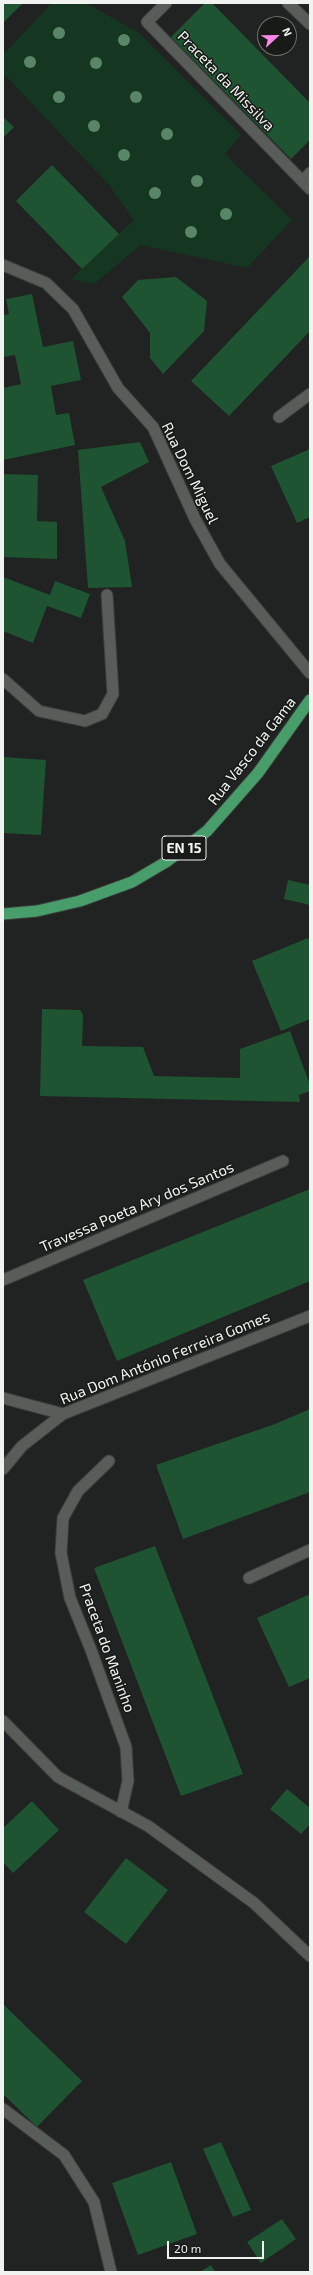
<!DOCTYPE html>
<meta charset="utf-8">
<style>
body{margin:0}
#map{position:relative;width:313px;height:2275px;overflow:hidden;background:#202321;font-family:"Exo 2",sans-serif}
canvas{display:block}
.frame{position:absolute;inset:0;border:4px solid #f1f3f1;pointer-events:none}
.north{position:absolute;left:257px;top:16px;width:40px;height:40px;box-sizing:border-box;background:#171a17;border:1px solid #6e716e;border-radius:50%;rotate:68deg;font-size:11px;font-weight:700;line-height:16px;text-align:center;color:#f1f3f1}
.north::after{content:'';display:block;margin:auto;width:14px;height:18px;background:#f987e9;clip-path:polygon(50% 0,100% 100%,50% 72%,0 100%)}
.scale{position:absolute;left:167px;top:2241px;width:97px;height:18px;box-sizing:border-box;border:2px solid #f1f3f1;border-top:0;padding-left:5px;font-size:12px;line-height:14px;white-space:nowrap;color:#f1f3f1;-webkit-text-stroke:3px #171a17;paint-order:stroke}
</style>
<div id="map">
<canvas width="313" height="2275"></canvas>
<div class="frame"></div>
<div class="north">N</div>
<div class="scale">20 m</div>
</div>
<script>
const ctx = document.querySelector('canvas').getContext('2d');
ctx.lineJoin = 'round';
function fill(path, color) { ctx.fillStyle = color; ctx.fill(path, 'evenodd'); }
const poly = rows => new Path2D(rows.map(r => 'M' + r).join(''));
function trace(path, color, width, dash) { ctx.strokeStyle = color; ctx.lineWidth = width; ctx.lineCap = dash ? 'butt' : 'round'; ctx.setLineDash(dash || []); ctx.stroke(path); }
function drawText(font, color, halo, rows, align = 'center') {
  ctx.font = font + ' "Exo 2",sans-serif'; ctx.lineWidth = 3; ctx.setLineDash([]); ctx.textBaseline = 'middle'; ctx.strokeStyle = halo; ctx.fillStyle = color; for (const [text, x, y, turn = 0] of rows) {
    ctx.save(); ctx.translate(x, y); ctx.rotate((+turn || 0) * Math.PI / 180); ctx.textAlign = isNaN(turn) ? turn : align; if (halo) ctx.strokeText(text, 0, 0); ctx.fillText(text, 0, 0); ctx.restore();
  }
}
fill(poly([
 [52,3,86,3,139,33,241,135,225,154,292,220,247,268,141,245,94,284,71,279,134,220,109,185,3,73,3,55]
]), '#153721');
fill(poly([
 [3,3,23,3,3,23],
 [205,3,212,3,310,103,310,140,291,159,171,37],
 [3,117,14,127,3,138],
 [52,165,119,234,82,269,16,201],
 [310,256,310,331,229,416,191,381],
 [176,277,207,301,204,331,163,374,150,358,150,333,122,297,138,280],
 [32,294,43,347,73,341,81,380,51,386,56,415,69,413,75,445,3,460,3,388,21,384,15,355,3,357,3,315,9,314,6,299],
 [140,442,149,462,101,487,125,541,132,587,88,588,78,450],
 [310,449,310,517,297,523,271,466],
 [3,474,38,475,37,521,57,522,57,559,3,557],
 [3,577,50,595,55,581,90,594,81,618,47,606,33,643,3,631],
 [3,757,46,760,41,835,3,833],
 [288,880,310,885,310,905,284,899],
 [308,938,310,943,310,1019,281,1031,252,961],
 [42,1009,80,1010,83,1015,82,1046,143,1047,154,1076,240,1078,240,1049,290,1031,310,1085,310,1091,299,1095,300,1102,40,1096],
 [310,1189,310,1281,117,1361,83,1280],
 [310,1409,310,1492,183,1539,156,1465,275,1424],
 [155,1546,243,1774,181,1796,94,1568],
 [310,1594,310,1678,289,1687,257,1618],
 [287,1789,310,1808,310,1824,301,1834,270,1809],
 [32,1801,59,1830,13,1873,3,1862,3,1828],
 [126,1858,168,1890,126,1944,84,1912],
 [3,2004,82,2081,37,2127,3,2094],
 [221,2142,251,2210,233,2217,203,2149],
 [171,2162,197,2234,138,2255,112,2183],
 [282,2219,296,2239,261,2263,247,2242],
 [211,2265,215,2272,200,2272]
]), '#1e5431');
const minor = poly([
 [166,3,147,22,310,189],
 [288,3,310,24],
 [303,181,310,173],
 [3,265,46,283,73,309,118,388,153,427,195,519,220,564,310,673],
 [279,417,310,394],
 [3,679,39,711,85,721,102,714,113,694,107,595],
 [3,1280,283,1161],
 [3,1398,63,1414],
 [109,1461,78,1491,63,1518,61,1553,70,1598,91,1650,126,1747,128,1781,121,1812],
 [3,1469,22,1446,63,1414,310,1316],
 [249,1578,310,1550],
 [3,1721,58,1777,148,1826,254,1903,310,1956],
 [3,2109,64,2155,94,2202,111,2272]
]);
const primary = poly([
 [3,914,37,911,80,901,132,882,166,862,207,831,258,773,310,700]
]);
trace(minor, '#3d3f3d', 13);
trace(primary, '#3d3f3d', 13);
trace(minor, '#595d5a', 11);
trace(primary, '#489e6a', 11);
ctx.fillStyle = '#598666';
for (const [x, y] of [
 [59,33],
 [124,40],
 [30,62],
 [96,63],
 [59,97],
 [136,97],
 [94,126],
 [167,134],
 [124,155],
 [197,181],
 [155,193],
 [226,214],
 [191,232]
]) { ctx.beginPath(); ctx.arc(x, y, 6, 0, 2 * Math.PI); ctx.fill(); }
for (const [x, y, w] of [
 [184,848,44]
]) { const box = new Path2D(); box.roundRect(x - w / 2, y - 12, w, 24, 3); ctx.fillStyle = '#171a17'; ctx.fill(box); trace(box, '#f1f3f1', 1); }
drawText('bold 14px', '#f1f3f1', null, [
 ["EN 15",184,848]
]);
drawText('15px', '#f1f3f1', '#171a17', [
 ["Praceta da Missilva",226,81,46],
 ["Rua Dom Miguel",190,473,64],
 ["Rua Vasco da Gama",252,751,-52],
 ["Travessa Poeta Ary dos Santos",137,1207,-23],
 ["Rua Dom António Ferreira Gomes",165,1358,-22],
 ["Praceta do Maninho",107,1648,70]
]);
</script>
